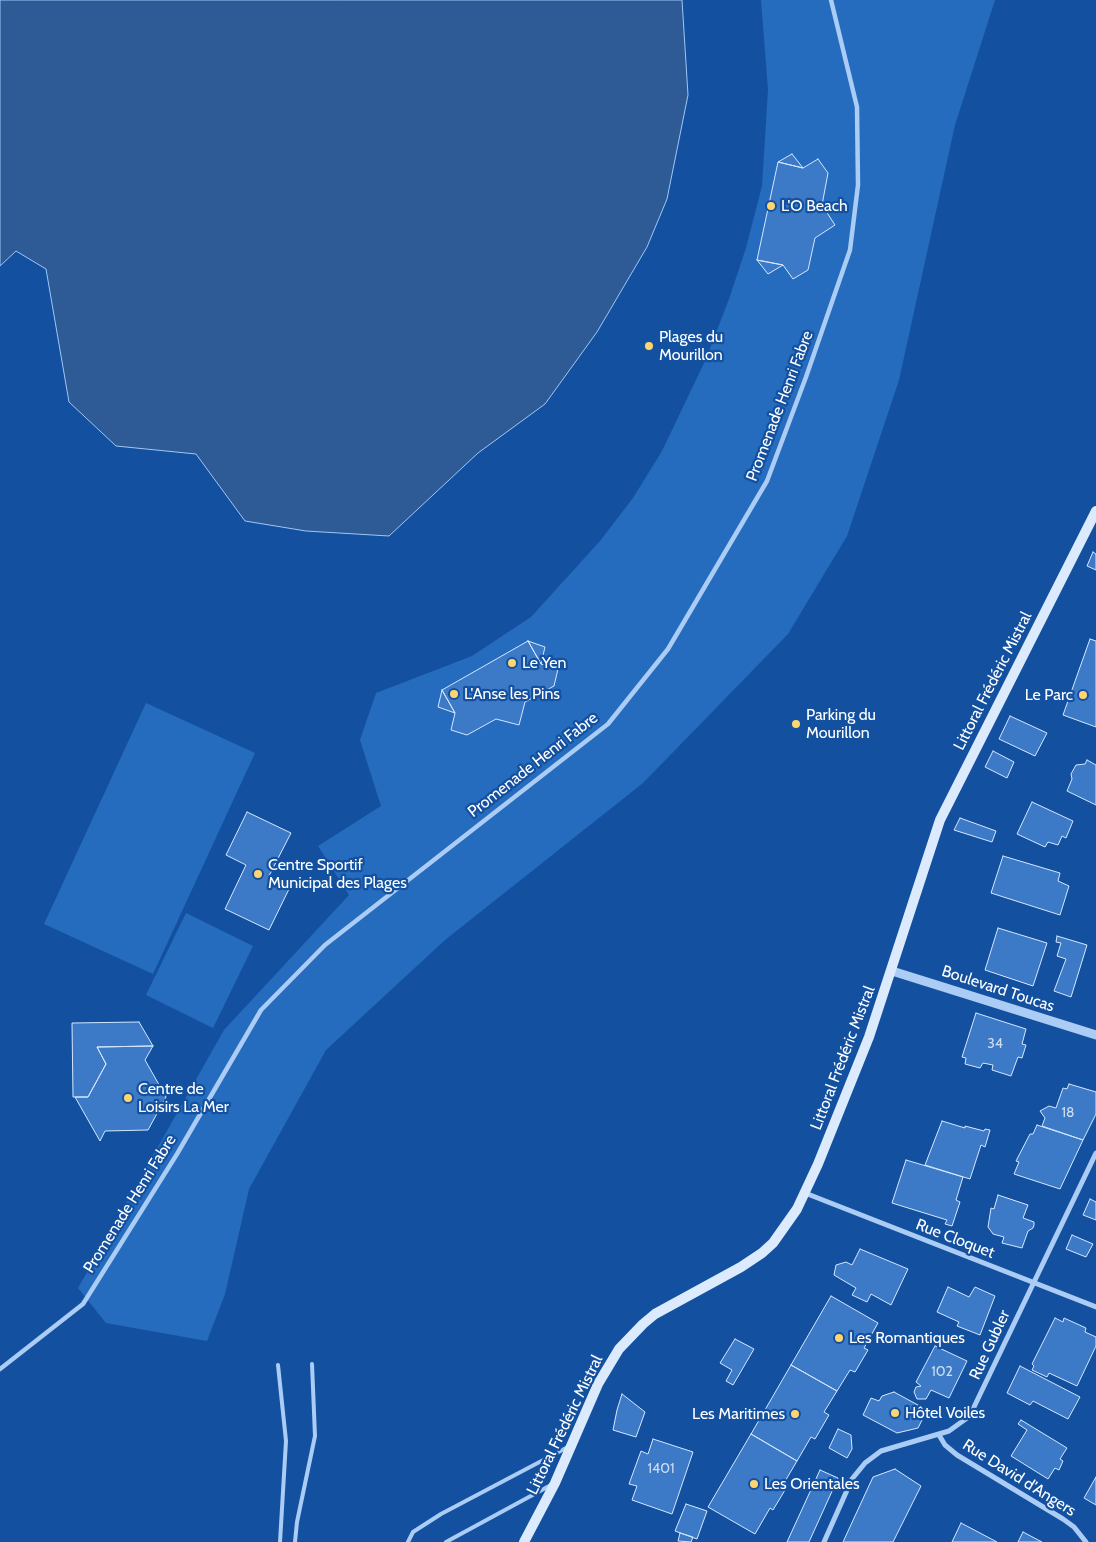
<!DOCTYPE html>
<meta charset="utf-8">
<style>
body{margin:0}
canvas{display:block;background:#1351a0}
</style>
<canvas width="1096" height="1542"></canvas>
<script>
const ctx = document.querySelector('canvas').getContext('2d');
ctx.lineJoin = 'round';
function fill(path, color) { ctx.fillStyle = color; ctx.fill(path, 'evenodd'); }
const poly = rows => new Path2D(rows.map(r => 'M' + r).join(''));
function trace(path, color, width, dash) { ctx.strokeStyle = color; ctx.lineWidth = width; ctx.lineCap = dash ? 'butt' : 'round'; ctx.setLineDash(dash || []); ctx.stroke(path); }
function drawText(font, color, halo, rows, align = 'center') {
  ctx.font = font + ' Cabin,sans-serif'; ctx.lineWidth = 4.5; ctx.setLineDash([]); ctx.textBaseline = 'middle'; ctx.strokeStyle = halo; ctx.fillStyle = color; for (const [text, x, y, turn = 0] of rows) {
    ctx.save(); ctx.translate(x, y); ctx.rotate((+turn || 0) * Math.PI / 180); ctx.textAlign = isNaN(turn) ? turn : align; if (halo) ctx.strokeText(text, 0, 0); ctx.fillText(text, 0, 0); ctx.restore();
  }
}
fill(poly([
 [761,0,995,0,955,125,899,380,847,536,788,634,643,783,445,940,326,1050,249,1189,225,1294,207,1341,106,1323,78,1288,224,1030,349,895,318,846,381,806,360,740,376,693,472,656,531,617,600,541,633,498,662,451,706,359,729,299,746,248,762,186,768,90],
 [146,703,255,753,153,974,44,924],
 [186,913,253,946,213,1028,146,995]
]), '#256bbe');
const water = poly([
 [0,0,682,0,688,95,667,199,647,247,597,332,545,404,478,453,389,536,306,531,245,521,196,454,116,446,69,402,46,269,16,251,0,266,0,0]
]);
fill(water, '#2e5b95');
trace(water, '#9dc7f7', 1);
const building = poly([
 [792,154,803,168,778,162,792,154],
 [818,159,828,173,822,205,835,225,815,238,808,270,793,279,783,265,757,260,778,162,803,168,818,159],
 [757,260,783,265,768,274,757,260],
 [1093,552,1096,554,1096,570,1087,566,1093,552],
 [1090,639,1096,641,1096,727,1063,715,1090,639],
 [528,641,541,664,558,669,554,686,525,702,519,725,496,719,467,735,451,730,455,713,442,690,528,641],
 [528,641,545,647,541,664,528,641],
 [442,690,455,713,438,707,442,690],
 [1010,716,1047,733,1035,756,999,739,1010,716],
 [993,751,1014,762,1007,778,985,767,993,751],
 [1087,760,1096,765,1096,805,1067,791,1072,779,1071,774,1076,765,1085,764,1087,760],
 [1032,802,1073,821,1066,838,1062,836,1058,845,1048,842,1045,847,1017,834,1032,802],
 [247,812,291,833,269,876,290,887,269,930,225,909,246,865,226,855,247,812],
 [960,818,996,831,992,842,954,830,960,818],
 [1003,856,1060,873,1058,881,1069,886,1060,915,991,893,1003,856],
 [998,928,1047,943,1033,986,985,970,998,928],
 [1057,936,1087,945,1071,997,1054,991,1066,959,1057,956,1061,943,1056,942,1057,936],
 [976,1013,1026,1029,1022,1044,1026,1045,1022,1058,1018,1057,1011,1076,992,1070,993,1065,983,1063,980,1068,965,1064,966,1058,962,1057,976,1013],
 [139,1022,153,1046,97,1047,106,1064,88,1097,73,1097,72,1023,139,1022],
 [153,1046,145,1060,166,1097,148,1130,105,1131,100,1141,75,1097,88,1097,106,1064,97,1047,153,1046],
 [1069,1084,1096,1092,1096,1114,1083,1140,1042,1126,1045,1118,1040,1111,1049,1106,1056,1108,1063,1088,1067,1089,1069,1084],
 [942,1121,965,1128,965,1126,984,1131,985,1129,990,1130,985,1147,981,1145,970,1179,925,1165,942,1121],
 [1037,1125,1083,1140,1060,1189,1014,1174,1019,1162,1016,1161,1030,1134,1033,1134,1037,1125],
 [906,1160,963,1177,956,1200,960,1202,952,1226,945,1224,947,1220,892,1203,906,1160],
 [998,1195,1028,1205,1023,1218,1034,1222,1034,1225,1033,1228,1028,1231,1022,1248,1002,1243,1004,1237,993,1234,988,1227,991,1208,994,1209,998,1195],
 [1090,1199,1096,1202,1096,1220,1083,1215,1090,1199],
 [1072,1235,1093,1244,1086,1257,1066,1249,1072,1235],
 [860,1249,908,1269,891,1305,871,1294,867,1302,852,1295,856,1288,834,1275,836,1265,846,1262,852,1265,860,1249],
 [948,1287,969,1297,975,1287,995,1296,980,1335,957,1326,959,1322,937,1312,948,1287],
 [831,1296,878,1323,864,1348,868,1350,855,1372,850,1370,837,1391,791,1365,831,1296],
 [1055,1318,1063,1322,1064,1318,1086,1328,1085,1332,1096,1337,1096,1346,1077,1386,1049,1373,1047,1377,1032,1370,1034,1366,1032,1364,1055,1318],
 [735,1339,754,1349,733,1385,726,1381,732,1370,720,1363,735,1339],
 [935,1346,967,1361,949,1398,931,1390,926,1399,917,1399,914,1392,916,1387,921,1386,916,1382,935,1346],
 [791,1365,837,1391,824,1412,829,1415,815,1439,811,1437,797,1461,751,1434,791,1365],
 [1020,1366,1080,1397,1068,1419,1033,1401,1030,1405,1007,1393,1020,1366],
 [894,1392,927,1410,918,1428,897,1433,863,1415,871,1398,879,1401,882,1396,894,1392],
 [622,1394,645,1412,636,1437,613,1430,617,1410,622,1394],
 [1021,1420,1067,1448,1060,1459,1063,1461,1059,1470,1055,1468,1048,1479,1011,1456,1027,1430,1018,1424,1021,1420],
 [838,1429,851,1435,852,1449,847,1458,829,1448,838,1429],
 [751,1434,797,1461,784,1483,788,1485,773,1510,770,1508,755,1534,708,1507,751,1434],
 [653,1439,693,1452,672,1514,632,1500,637,1486,629,1484,641,1451,648,1454,653,1439],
 [895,1469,921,1486,893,1542,843,1542,873,1477,895,1469],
 [820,1470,838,1478,809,1542,787,1542,820,1470],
 [1096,1477,1096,1505,1084,1498,1096,1477],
 [686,1504,707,1511,697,1539,675,1531,686,1504],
 [961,1523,997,1542,952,1542,961,1523],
 [1023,1532,1042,1542,1018,1542,1023,1532],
 [680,1533,693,1537,691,1542,678,1541,680,1533]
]);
fill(building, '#3c7ac7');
trace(building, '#d4e7fe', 1);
trace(poly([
 [278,1365,286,1441,280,1542],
 [295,1542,297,1522,315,1436,312,1364],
 [408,1542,413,1532,441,1514,568,1447],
 [446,1542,551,1485]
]), '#abccf5', 4);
trace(poly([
 [0,1369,83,1304,177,1154,261,1010,325,945,608,724,668,649,767,481,806,377,850,250,858,185,857,107,831,0]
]), '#abccf5', 4.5);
trace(poly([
 [805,1193,1096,1307],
 [939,1435,945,1445,957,1455,1063,1519,1074,1527,1086,1542],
 [824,1542,852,1479,865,1463,881,1451,949,1431,967,1418,973,1409,1096,1153]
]), '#abccf5', 5);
trace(poly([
 [892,971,1096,1035]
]), '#abccf5', 9);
trace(poly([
 [524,1542,555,1483,598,1384,619,1349,643,1324,655,1314,741,1267,762,1253,773,1243,797,1209,818,1164,869,1037,940,820,1096,511]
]), '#dbeafd', 10);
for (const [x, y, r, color] of [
 [771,206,5,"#ffd56f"],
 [649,346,5,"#ffd56f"],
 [512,663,5,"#ffd56f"],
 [454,694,5,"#ffd56f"],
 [1083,695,5,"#ffd56f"],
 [796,724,5,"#ffd56f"],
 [258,874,5,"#ffd56f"],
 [128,1098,5,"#ffd56f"],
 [839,1338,5,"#ffd56f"],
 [895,1413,5,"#ffd56f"],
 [795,1414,5,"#ffd56f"],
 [754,1484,5,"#ffd56f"]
]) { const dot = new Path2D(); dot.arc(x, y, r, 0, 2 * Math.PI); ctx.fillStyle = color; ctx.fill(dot); trace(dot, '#1351a0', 2); }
drawText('14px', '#cedef1', null, [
 ["34",995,1044],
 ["18",1068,1113],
 ["102",942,1372],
 ["1401",661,1469]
]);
drawText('16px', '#fff', '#1351a0', [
 ["L'O Beach",781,206],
 ["Plages du",659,337],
 ["Mourillon",659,355],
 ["Le Yen",522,663],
 ["L'Anse les Pins",464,694],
 ["Le Parc",1073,695,"right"],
 ["Parking du",806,715],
 ["Mourillon",806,733],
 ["Centre Sportif",268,865],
 ["Municipal des Plages",268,883],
 ["Centre de",138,1089],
 ["Loisirs La Mer",138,1107],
 ["Les Romantiques",849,1338],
 ["Hôtel Voiles",905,1413],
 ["Les Maritimes",785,1414,"right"],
 ["Les Orientales",764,1484]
], 'left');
drawText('16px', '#fff', '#1351a0', [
 ["Promenade Henri Fabre",780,406,-69],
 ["Littoral Frédéric Mistral",993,681,-63],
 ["Promenade Henri Fabre",533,765,-38],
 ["Boulevard Toucas",998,989,18],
 ["Littoral Frédéric Mistral",843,1058,-69],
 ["Promenade Henri Fabre",130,1204,-58],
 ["Rue Cloquet",955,1239,21],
 ["Rue Gubler",990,1345,-65],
 ["Littoral Frédéric Mistral",565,1425,-64],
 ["Rue David d'Angers",1019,1478,32]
]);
</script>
